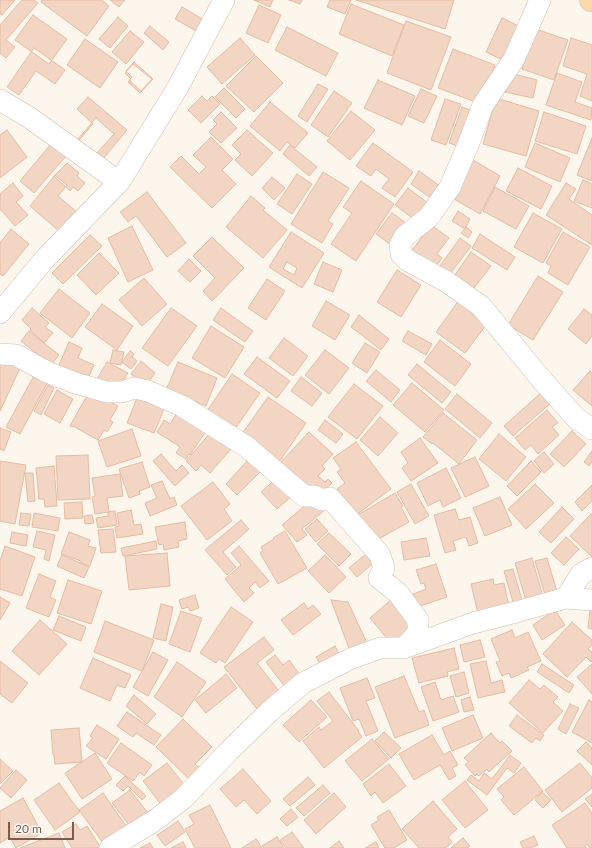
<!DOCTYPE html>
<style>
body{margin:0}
#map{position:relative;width:592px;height:848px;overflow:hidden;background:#fdf6ec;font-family:Lato,sans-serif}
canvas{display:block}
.scale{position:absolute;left:8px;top:822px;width:66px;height:18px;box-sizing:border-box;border:2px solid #7a5c4d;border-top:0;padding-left:5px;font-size:12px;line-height:14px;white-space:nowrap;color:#7a5c4d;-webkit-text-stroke:3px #fffaf3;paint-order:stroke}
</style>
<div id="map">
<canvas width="592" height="848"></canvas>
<div class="scale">20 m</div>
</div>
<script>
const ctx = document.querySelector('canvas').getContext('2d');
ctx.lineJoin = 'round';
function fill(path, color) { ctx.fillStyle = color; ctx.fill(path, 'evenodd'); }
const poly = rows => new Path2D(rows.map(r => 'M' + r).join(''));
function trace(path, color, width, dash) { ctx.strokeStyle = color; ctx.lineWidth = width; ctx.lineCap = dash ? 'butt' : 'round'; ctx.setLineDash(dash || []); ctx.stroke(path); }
const building = poly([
 [0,0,15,0,2,15,0,14,0,0],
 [22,0,34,0,38,3,6,40,15,47,6,58,0,53,0,25,22,0],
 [42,0,102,0,109,6,87,36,41,2,42,0],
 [110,0,125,0,119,7,110,0],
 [254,0,273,0,270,7,254,0],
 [289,0,302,0,300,4,289,0],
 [330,0,351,0,345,14,327,7,330,0],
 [356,0,454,0,445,29,356,0],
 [351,4,404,25,392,56,339,34,351,4],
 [259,5,281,15,268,43,246,33,259,5],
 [182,7,204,20,198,32,175,19,182,7],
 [33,15,67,39,49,64,15,40,33,15],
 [118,17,128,26,110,48,99,39,118,17],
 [502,18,523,28,507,62,486,52,502,18],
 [406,21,451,37,431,90,387,73,406,21],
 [150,26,169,42,163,50,144,33,150,26],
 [287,27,338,53,326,76,275,50,287,27],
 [530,27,568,40,554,80,522,69,529,48,530,27],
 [130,31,144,42,126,64,112,52,130,31],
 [240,38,255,55,222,84,207,67,240,38],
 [571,38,592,45,592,101,580,96,587,74,563,66,571,38],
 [85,39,118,62,100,88,67,65,85,39],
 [34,48,65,70,55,84,36,71,19,95,7,87,34,48],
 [453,49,495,65,481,104,438,88,453,49],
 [256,56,283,83,254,112,226,86,256,56],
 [134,62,153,79,140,93,128,82,132,77,126,71,134,62],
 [133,64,152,79,141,91,130,81,131,79,125,73,133,64],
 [509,73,537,80,533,98,505,92,509,73],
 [557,73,582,82,575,102,592,108,591,120,546,105,557,73],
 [378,80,415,96,402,125,364,108,378,80],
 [318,84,328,89,307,122,298,116,318,84],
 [224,88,245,109,236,118,215,97,224,88],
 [421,89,437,96,424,123,408,116,421,89],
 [334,91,352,103,328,137,311,125,334,91],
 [202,96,207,101,212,96,220,104,201,123,188,110,202,96],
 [88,97,127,130,98,165,75,145,93,124,77,109,88,97],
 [496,98,539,111,526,156,483,144,496,98],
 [445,99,461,104,446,145,431,140,445,99],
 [270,102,308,133,295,148,287,142,280,151,250,126,270,102],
 [462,107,478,113,466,149,449,143,462,107],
 [351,111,375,130,350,160,327,141,351,111],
 [221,112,237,128,221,143,209,132,217,124,213,120,221,112],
 [544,112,586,126,577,154,535,141,544,112],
 [96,118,114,134,96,154,78,139,96,118],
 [7,130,27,157,0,178,0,135,7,130],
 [247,130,273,153,252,176,235,160,241,154,232,145,247,130],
 [211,137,233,159,222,170,236,184,212,208,170,167,181,156,199,174,206,167,193,155,211,137],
 [592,138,592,181,577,175,592,138],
 [373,143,413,172,395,197,382,188,389,179,376,169,371,176,356,166,373,143],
 [535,143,570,158,560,182,525,167,535,143],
 [51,144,66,156,34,193,20,181,51,144],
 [290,145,317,167,309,176,283,154,290,145],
 [473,160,500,176,480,214,452,198,473,160],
 [67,163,79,173,77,176,85,183,78,191,73,187,70,191,54,176,67,163],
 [518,168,552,186,541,209,506,191,518,168],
 [419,171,444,189,435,201,411,184,419,171],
 [323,172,349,188,328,221,333,224,322,243,291,224,323,172],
 [297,174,312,184,292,214,277,204,297,174],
 [55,175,67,185,58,196,77,212,60,232,30,206,55,175],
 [272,177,285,188,274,200,262,188,272,177],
 [583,180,592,184,592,208,574,201,583,180],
 [361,181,394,204,356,261,331,244,352,213,343,207,361,181],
 [13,183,23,196,16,202,28,215,15,226,0,209,0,194,13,183],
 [566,183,576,189,569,199,592,215,592,245,546,215,566,183],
 [495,187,529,206,516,229,483,211,495,187],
 [408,188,428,203,415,220,395,205,408,188],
 [147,192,186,243,167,257,136,216,128,222,120,212,147,192],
 [251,196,265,208,263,210,287,230,263,258,226,227,251,196],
 [458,211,470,219,465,229,452,221,458,211],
 [392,213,406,223,390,244,376,234,392,213],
 [533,213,562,229,543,263,514,247,533,213],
 [431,225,449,238,437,254,442,258,433,271,410,253,431,225],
 [132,226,153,270,128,282,108,238,132,226],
 [466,227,472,232,468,238,461,233,466,227],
 [11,229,29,244,3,276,0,274,0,243,11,229],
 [291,232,324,253,302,288,269,267,291,232],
 [287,262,297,268,294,275,283,269,287,262],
 [563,232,590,247,568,285,548,273,551,266,546,263,563,232],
 [480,234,515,257,507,270,472,248,480,234],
 [90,235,102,246,63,284,52,273,90,235],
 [212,237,244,268,212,301,203,291,215,278,193,256,212,237],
 [460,238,471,246,450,274,440,266,460,238],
 [471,252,491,266,471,292,452,279,471,252],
 [99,253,119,273,96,295,77,275,99,253],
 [189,259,201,271,190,282,178,271,189,259],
 [323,262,342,270,333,292,314,284,323,262],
 [397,270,421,285,401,317,377,302,397,270],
 [538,276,563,292,533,340,508,325,538,276],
 [144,278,167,304,142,326,119,300,144,278],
 [267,279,285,291,266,320,248,308,267,279],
 [59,289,90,313,72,338,40,313,59,289],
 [460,299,490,320,465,353,436,332,460,299],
 [326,301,350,315,335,340,312,326,326,301],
 [102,304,133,326,117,350,85,327,102,304],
 [32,308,49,323,45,327,53,333,44,343,30,330,31,329,22,320,32,308],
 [171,308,197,326,168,366,142,348,171,308],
 [221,308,253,331,245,342,213,320,221,308],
 [584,309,592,315,592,336,586,344,568,329,584,309],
 [359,315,389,339,381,350,351,327,359,315],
 [211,326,244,347,225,378,192,358,211,326],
 [29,331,59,355,51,365,21,341,29,331],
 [408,331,432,344,426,355,402,341,408,331],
 [284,338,308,356,293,376,269,358,284,338],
 [440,340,471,364,455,386,424,362,440,340],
 [69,342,82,348,78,358,94,365,86,383,57,369,69,342],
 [365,343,380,352,367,373,352,363,365,343],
 [113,350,124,352,121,365,110,363,113,350],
 [325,350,349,368,329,394,305,375,325,350],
 [130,351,134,354,132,357,137,361,131,369,122,362,130,351],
 [0,356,21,366,0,411,0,356],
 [257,357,290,381,277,398,244,374,257,357],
 [141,361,155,373,146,386,131,374,141,361],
 [107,362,128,373,118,390,97,379,107,362],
 [178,362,217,378,206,406,166,390,178,362],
 [417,364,451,392,442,403,408,375,417,364],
 [37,370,50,378,20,434,6,427,37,370],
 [376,370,400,390,391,402,366,381,376,370],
 [590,371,592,373,592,406,573,390,590,371],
 [232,374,260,393,232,433,205,414,232,374],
 [301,377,322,393,312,406,291,391,301,377],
 [412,383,444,410,425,432,393,405,412,383],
 [354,384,383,406,357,439,328,417,354,384],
 [48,385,54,388,41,415,34,411,48,385],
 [57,390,73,399,60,423,44,414,57,390],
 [90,390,118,406,110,420,113,422,107,432,104,430,98,440,73,426,72,427,70,426,90,390],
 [543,391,553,401,513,436,504,426,543,391],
 [457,394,492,423,480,438,445,409,457,394],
 [268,397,306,423,277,465,239,438,268,397],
 [137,398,164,409,154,433,127,423,137,398],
 [179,410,208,428,190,455,189,454,186,459,176,453,180,447,157,432,164,420,170,424,179,410],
 [547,410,558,423,552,427,559,435,538,454,531,445,525,450,515,438,547,410],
 [443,413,477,440,459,464,433,443,432,444,423,437,443,413],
 [380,417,398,433,378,456,360,440,380,417],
 [325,420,343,434,336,443,318,430,325,420],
 [0,428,11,432,4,451,0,449,0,428],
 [132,429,141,456,107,467,98,441,132,429],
 [212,431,232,448,210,473,201,465,196,471,186,461,212,431],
 [572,431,586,444,564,467,550,454,572,431],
 [309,432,333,454,322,466,325,469,318,476,325,482,328,479,332,483,319,495,280,463,309,432],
 [499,434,526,457,506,481,479,459,499,434],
 [420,438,438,463,411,481,402,468,408,463,401,452,420,438],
 [356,442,391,489,356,515,337,489,345,483,337,472,341,469,333,458,356,442],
 [592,451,592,462,589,466,584,462,592,451],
 [544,452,554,464,544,473,534,461,544,452],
 [161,454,176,471,182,465,189,473,175,486,153,461,161,454],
 [88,455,90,499,58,500,56,456,88,455],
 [475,457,489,486,465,497,451,468,475,457],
 [249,459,261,471,237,495,226,484,249,459],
 [0,461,26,465,15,524,0,521,0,461],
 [531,461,541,472,517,496,507,486,531,461],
 [142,462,150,487,139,491,140,494,129,498,119,469,142,462],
 [54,466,57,506,45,507,44,499,39,499,36,468,54,466],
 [446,468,461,498,443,507,440,500,428,506,417,483,446,468],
 [25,473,33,473,35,501,28,502,25,473],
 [120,474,123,496,107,498,109,512,95,514,92,497,95,496,92,478,120,474],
 [278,477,294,494,277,509,261,492,278,477],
 [162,481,170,499,174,497,177,505,150,516,145,503,157,498,151,485,162,481],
 [213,482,230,504,224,509,232,521,207,540,181,506,213,482],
 [411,484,429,516,415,524,397,492,411,484],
 [535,484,554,503,526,529,508,509,535,484],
 [592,485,592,501,582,511,575,502,592,485],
 [395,493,403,506,401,507,409,522,373,542,356,516,395,493],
 [500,497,512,525,485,536,473,508,500,497],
 [314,498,325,510,302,529,307,535,297,542,282,525,314,498],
 [82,502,83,518,65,519,64,503,82,502],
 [562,507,574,519,551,543,539,532,562,507],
 [455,509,459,520,470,517,478,543,469,546,466,537,453,541,456,550,445,553,434,515,455,509],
 [131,510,134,525,141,524,143,534,117,538,115,527,119,526,117,513,131,510],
 [115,511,117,525,98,528,96,518,108,516,108,512,115,511],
 [21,513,31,514,29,526,19,525,21,513],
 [34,513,60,518,58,531,32,527,34,513],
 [591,514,592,516,592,557,570,536,591,514],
 [92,515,94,523,85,524,84,516,92,515],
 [317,519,328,531,316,542,305,529,317,519],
 [241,520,249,529,223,552,236,567,227,575,205,550,241,520],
 [185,522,187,539,178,541,179,547,164,550,163,544,159,545,155,527,185,522],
 [113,529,116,552,101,553,98,530,113,529],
 [37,531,55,535,49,561,44,559,46,550,33,547,37,531],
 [285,531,307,568,278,584,260,553,263,551,261,547,274,539,273,538,285,531],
 [12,532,28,535,26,546,10,543,12,532],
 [69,532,90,540,88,546,96,548,90,566,81,563,81,561,61,554,69,532],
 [329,533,351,554,339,566,317,544,329,533],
 [566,537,579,549,564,565,551,553,566,537],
 [426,538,430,556,404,560,401,542,426,538],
 [156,541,157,549,123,556,121,548,156,541],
 [5,546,35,557,22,596,0,589,0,561,5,546],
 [239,546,269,581,260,588,255,582,249,588,254,593,244,602,225,579,241,565,231,553,239,546],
 [371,550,378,559,357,577,349,568,371,550],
 [167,553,170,586,129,590,125,556,167,553],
 [62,555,89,567,84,578,57,566,62,555],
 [325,555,346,577,329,593,308,571,325,555],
 [532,558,543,597,526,601,515,563,532,558],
 [547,558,558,595,546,598,535,561,547,558],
 [436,564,447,597,417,607,413,594,426,589,424,583,421,584,416,570,436,564],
 [513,569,524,607,515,609,504,571,513,569],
 [39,574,56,581,50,597,56,600,49,617,26,608,39,574],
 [493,579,494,585,504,583,510,612,479,618,471,584,493,579],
 [68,580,102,591,91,624,57,613,68,580],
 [195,595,199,608,190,611,188,607,182,609,179,600,195,595],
 [0,597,10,603,0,620,0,597],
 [392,599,417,628,394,647,370,618,392,599],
 [331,600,348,602,367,643,350,651,331,600],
 [304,603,308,609,313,605,321,614,293,635,281,620,304,603],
 [161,604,173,607,166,641,153,638,161,604],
 [231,607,253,622,225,663,219,659,216,663,200,653,231,607],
 [590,609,592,609,592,629,588,628,590,609],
 [555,610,565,625,542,640,533,625,555,610],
 [181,611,202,618,190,652,169,644,181,611],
 [59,616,86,627,81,641,53,630,59,616],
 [40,620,67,644,39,675,12,651,40,620],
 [105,621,154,640,142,671,94,652,105,621],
 [572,622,592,640,592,645,588,649,592,652,592,661,591,662,586,657,567,677,543,654,572,622],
 [512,630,515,638,528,632,541,661,527,667,529,670,511,678,509,673,502,676,496,662,500,661,491,639,512,630],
 [264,637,274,650,257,663,283,696,261,714,224,667,264,637],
 [480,640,485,657,464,662,460,645,480,640],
 [335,646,342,660,324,670,316,657,335,646],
 [454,648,459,669,447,672,448,676,419,683,412,658,454,648],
 [153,652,168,660,148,696,133,687,153,652],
 [275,655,283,665,289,660,300,675,285,687,266,662,275,655],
 [93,658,131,675,125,688,117,685,110,701,80,688,93,658],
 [0,661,28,683,12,703,0,694,0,661],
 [486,661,491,683,502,680,505,692,478,698,470,664,486,661],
 [177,662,206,682,182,717,154,697,177,662],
 [542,664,574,685,569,693,537,672,542,664],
 [592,664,592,694,577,677,592,664],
 [464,672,469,693,456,697,450,676,464,672],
 [226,674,237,688,206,713,195,700,226,674],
 [404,676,419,712,424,710,429,725,395,738,375,687,404,676],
 [367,678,375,698,366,701,378,731,366,736,359,719,353,721,340,688,367,678],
 [529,680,540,689,544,685,558,697,553,702,563,711,543,733,509,703,529,680],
 [435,682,441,700,453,696,459,712,433,721,421,687,435,682],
 [329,692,359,731,358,731,362,737,324,768,303,741,319,727,321,730,333,721,317,701,329,692],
 [134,695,156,714,147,724,126,706,134,695],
 [470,697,474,710,464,712,461,700,470,697],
 [311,700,327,717,299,742,283,725,311,700],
 [589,700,592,702,592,743,572,732,589,700],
 [570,704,579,708,566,734,558,729,570,704],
 [127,712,161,735,154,745,136,733,133,737,117,726,127,712],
 [473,715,483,738,452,751,442,728,473,715],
 [517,715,544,735,540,741,536,738,532,743,509,726,517,715],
 [183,719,212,747,195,764,201,769,194,784,156,747,183,719],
 [97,725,119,739,106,759,86,746,93,738,90,736,97,725],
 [79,728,82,762,55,764,54,755,53,755,51,730,79,728],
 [384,732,401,748,391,758,375,741,384,732],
 [491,733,500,743,502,741,512,751,489,772,487,769,479,776,477,774,475,776,465,765,469,762,464,758,491,733],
 [432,735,444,755,450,751,458,765,452,768,456,776,449,780,440,765,414,780,399,754,432,735],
 [372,739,389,759,362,781,345,761,372,739],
 [586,742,592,748,592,765,577,751,586,742],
 [121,743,152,765,144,776,140,772,133,781,107,763,121,743],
 [95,753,112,779,82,799,65,773,95,753],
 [510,755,521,763,514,773,507,768,487,795,467,780,471,775,479,781,484,773,492,779,510,755],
 [0,759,13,771,0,784,0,759],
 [167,763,187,788,163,807,143,781,167,763],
 [580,763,592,778,592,788,562,812,545,790,580,763],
 [389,764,406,786,383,803,375,792,371,796,363,784,389,764],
 [524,767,543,791,514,815,501,800,504,797,497,789,524,767],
 [243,769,271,801,257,814,244,800,236,807,220,789,243,769],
 [16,770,27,780,11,798,0,788,16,770],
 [125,776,146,796,142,800,128,786,123,791,116,785,125,776],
 [308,777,315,785,290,806,283,799,308,777],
 [465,781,488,810,465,828,442,800,465,781],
 [59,783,80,812,55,830,34,800,59,783],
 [323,785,330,793,304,816,296,808,323,785],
 [130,790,148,813,130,826,112,803,130,790],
 [542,792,551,800,543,808,535,800,542,792],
 [103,793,129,830,106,847,79,810,103,793],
 [334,793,346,807,316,834,304,820,334,793],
 [592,794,592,807,585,799,592,794],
 [23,798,42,833,16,848,10,837,0,843,0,811,23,798],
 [433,801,457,829,448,837,452,842,446,848,419,848,402,829,433,801],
 [585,803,592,813,592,848,590,848,587,844,585,846,586,848,567,848,552,825,585,803],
 [210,805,231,848,195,848,185,829,194,824,189,815,210,805],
 [291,809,298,817,287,826,280,819,291,809],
 [389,810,407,840,394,848,385,848,371,825,379,820,377,817,389,810],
 [178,821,185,832,165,846,157,835,178,821],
 [76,824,80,830,87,826,101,848,72,848,62,832,76,824],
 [292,832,304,848,286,848,280,840,292,832],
 [59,833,65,848,20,848,59,833],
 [534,836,538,845,530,848,523,848,520,842,534,836],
 [277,837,284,848,264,848,262,846,277,837],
 [463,838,470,846,467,848,451,848,463,838],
 [256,839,262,848,242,848,256,839],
 [339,841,344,848,330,848,339,841],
 [183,842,186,848,171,848,183,842],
 [376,842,379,848,365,848,376,842],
 [150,843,153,848,140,848,150,843]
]);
fill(building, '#f3d5c3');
trace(building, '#e6bba3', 1);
const street = poly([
 [540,0,514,59,483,105,468,145,450,187,429,217,405,236,400,245,401,254,407,260,447,282,481,306,542,380,576,418,592,429],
 [0,100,30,118,119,182],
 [0,313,43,261,120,181,178,87,224,0],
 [0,354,16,355,47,372,75,383,107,392,122,392,134,388,148,391,182,406,247,447,304,496,314,496,322,500,330,498,380,555,384,568,379,578,398,593,418,620,418,633,404,648],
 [566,598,581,574,592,568],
 [110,848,154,821,184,798,230,750,269,712,303,683,350,659,380,648,404,648,473,623,516,612,566,598,592,600]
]);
const primary = poly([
 [591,0,592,0]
]);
trace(street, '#d1beb0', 22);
trace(primary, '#dad1cd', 24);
trace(street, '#fff', 21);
trace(primary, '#fbd9a5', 22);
</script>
